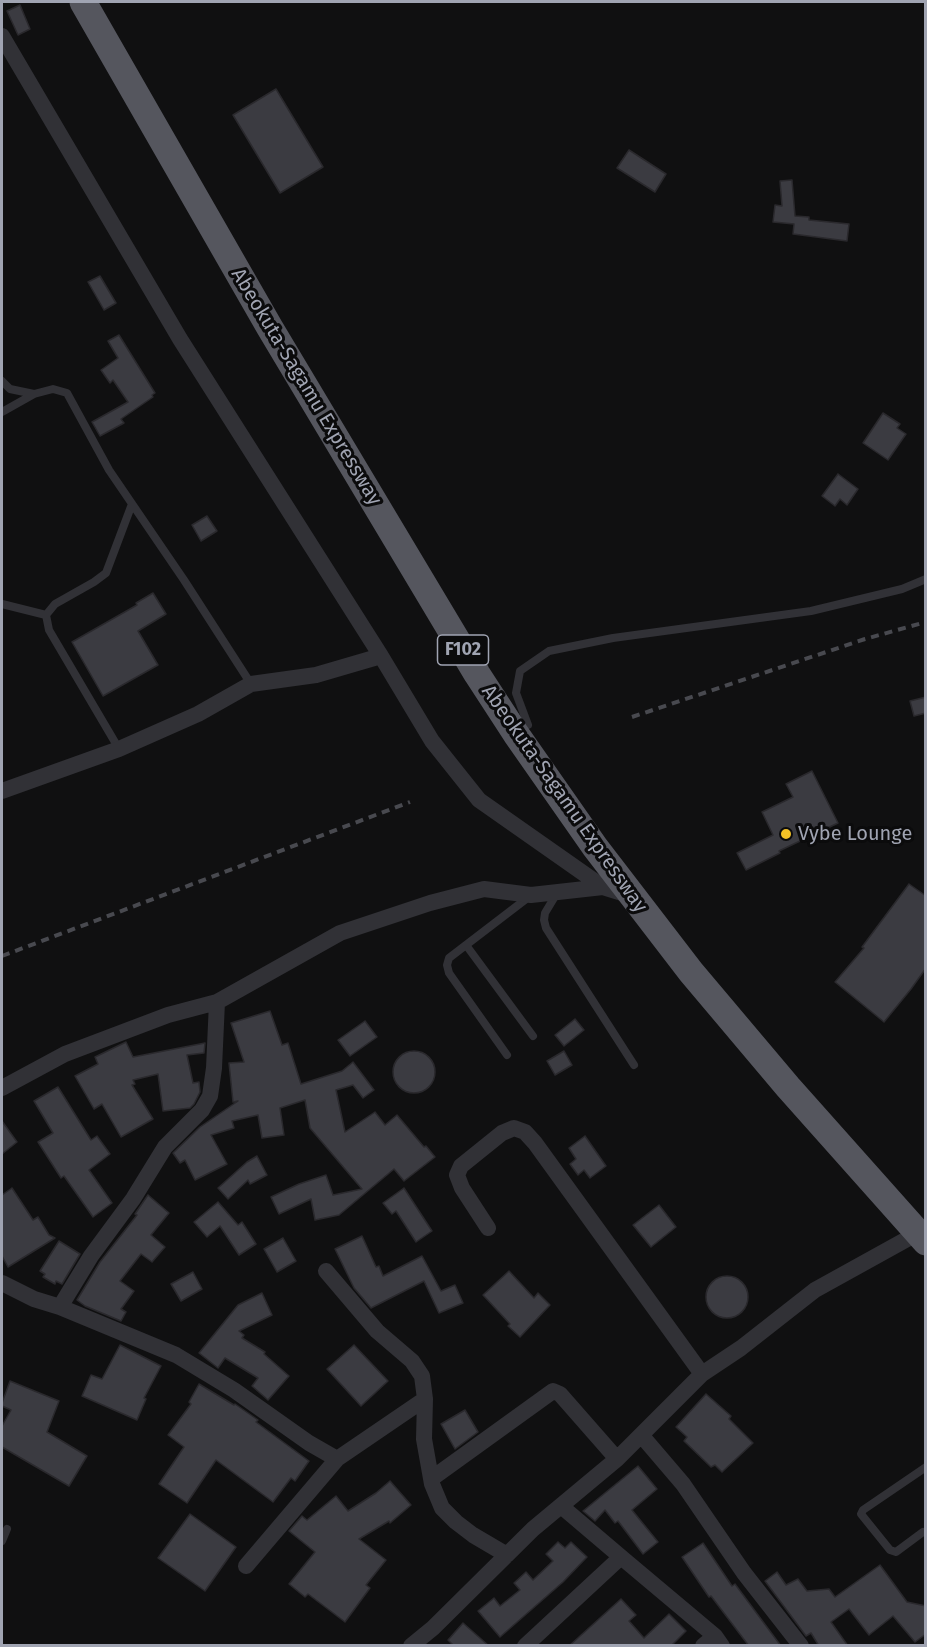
<!DOCTYPE html>
<style>
body{margin:0}
#map{position:relative;width:927px;height:1647px;overflow:hidden;background:#101011;font-family:"Fira Sans",sans-serif}
canvas{display:block}
.frame{position:absolute;inset:0;border:3px solid #a0a4b2;pointer-events:none}
</style>
<div id="map">
<canvas width="927" height="1647"></canvas>
<div class="frame"></div>
</div>
<script>
const ctx = document.querySelector('canvas').getContext('2d');
ctx.lineJoin = 'round';
function fill(path, color) { ctx.fillStyle = color; ctx.fill(path, 'evenodd'); }
const poly = rows => new Path2D(rows.map(r => 'M' + r).join(''));
function trace(path, color, width, dash) { ctx.strokeStyle = color; ctx.lineWidth = width; ctx.lineCap = dash ? 'butt' : 'round'; ctx.setLineDash(dash || []); ctx.stroke(path); }
function drawText(font, color, halo, rows, align = 'center') {
  ctx.font = font + ' "Fira Sans",sans-serif'; ctx.lineWidth = 6; ctx.setLineDash([]); ctx.textBaseline = 'middle'; ctx.strokeStyle = halo; ctx.fillStyle = color; for (const [text, x, y, turn = 0] of rows) {
    ctx.save(); ctx.translate(x, y); ctx.rotate((+turn || 0) * Math.PI / 180); ctx.textAlign = isNaN(turn) ? turn : align; if (halo) ctx.strokeText(text, 0, 0); ctx.fillText(text, 0, 0); ctx.restore();
  }
}
const building = poly([
 [20,5,30,29,18,35,7,11,20,5],
 [276,89,323,167,280,193,233,115,276,89],
 [629,150,666,174,655,192,617,168,629,150],
 [792,180,795,216,809,217,809,220,849,224,847,241,793,234,794,224,773,222,775,205,782,206,780,181,792,180],
 [100,276,116,303,104,310,88,282,100,276],
 [119,335,155,393,152,395,153,397,121,419,124,423,100,436,92,422,128,402,113,380,110,383,101,370,118,358,108,341,119,335],
 [883,413,900,424,897,428,906,434,888,460,863,443,883,413],
 [838,474,858,489,847,505,840,499,835,506,822,496,838,474],
 [207,516,217,531,201,541,192,525,207,516],
 [153,593,166,614,138,631,158,665,103,696,72,642,137,605,136,603,153,593],
 [926,697,926,713,914,716,910,701,926,697],
 [812,771,838,823,779,851,780,853,746,870,737,853,773,835,762,812,793,797,786,784,812,771],
 [909,884,926,896,926,968,911,989,884,1022,835,982,864,948,862,947,909,884],
 [270,1011,282,1045,288,1043,301,1084,342,1071,353,1062,374,1090,363,1098,353,1085,336,1090,345,1132,375,1112,385,1125,397,1115,424,1147,426,1146,435,1157,404,1181,394,1169,339,1215,315,1220,311,1199,279,1214,271,1197,299,1184,326,1175,333,1195,362,1189,310,1128,305,1100,280,1108,284,1135,262,1138,258,1115,232,1121,234,1128,211,1135,227,1164,195,1180,185,1160,180,1163,173,1153,200,1127,238,1101,233,1102,229,1063,244,1062,231,1023,270,1011],
 [575,1019,584,1030,564,1046,555,1035,575,1019],
 [365,1021,377,1037,350,1056,338,1040,365,1021],
 [126,1042,133,1057,205,1043,204,1053,187,1055,193,1083,199,1082,200,1092,194,1104,190,1108,163,1111,158,1074,133,1080,135,1084,132,1085,153,1119,121,1137,102,1104,94,1109,75,1076,98,1064,95,1057,126,1042],
 [564,1051,572,1065,555,1075,547,1061,564,1051],
 '393 1072a21 21 0 1 1 42 0a21 21 0 1 1-42 0Z',
 [58,1087,91,1140,97,1136,110,1154,89,1170,112,1203,93,1217,64,1176,61,1178,38,1142,53,1133,34,1101,58,1087],
 [2,1121,17,1142,2,1154,2,1121],
 [585,1136,606,1166,590,1178,584,1170,578,1175,570,1164,576,1159,569,1148,585,1136],
 [257,1156,267,1175,250,1184,248,1180,228,1199,218,1188,247,1162,257,1156],
 [12,1188,33,1220,38,1217,49,1235,55,1238,8,1267,2,1256,2,1195,12,1188],
 [404,1188,432,1231,416,1242,396,1211,392,1214,383,1203,404,1188],
 [148,1195,169,1213,151,1235,165,1247,152,1262,141,1254,120,1281,134,1291,121,1309,126,1312,121,1321,85,1306,77,1300,100,1262,137,1215,135,1214,148,1195],
 [218,1202,238,1225,242,1222,256,1244,239,1255,220,1226,207,1237,194,1222,218,1202],
 [659,1205,676,1227,651,1247,633,1225,659,1205],
 [362,1236,376,1267,379,1266,383,1276,422,1256,441,1291,455,1285,463,1303,439,1313,424,1281,371,1308,354,1288,335,1249,362,1236],
 [283,1238,296,1261,277,1272,264,1249,283,1238],
 [59,1241,80,1254,62,1284,56,1281,55,1284,43,1277,45,1274,40,1271,59,1241],
 [509,1271,534,1298,538,1293,550,1305,520,1337,508,1326,510,1324,483,1295,509,1271],
 [193,1272,202,1289,181,1301,171,1284,193,1272],
 '706 1297a21 21 0 1 1 42 0a21 21 0 1 1-42 0Z',
 [262,1293,272,1315,239,1331,244,1335,242,1338,265,1352,264,1354,289,1376,268,1400,252,1386,258,1378,225,1358,218,1368,199,1353,238,1305,262,1293],
 [120,1345,161,1366,144,1398,146,1399,137,1420,82,1396,91,1375,102,1379,120,1345],
 [354,1345,388,1381,361,1406,327,1369,354,1345],
 [10,1381,59,1401,47,1432,87,1456,69,1486,2,1447,2,1426,11,1410,2,1406,2,1403,10,1381],
 [199,1384,234,1405,235,1404,258,1420,256,1422,309,1461,295,1481,291,1478,273,1502,216,1460,187,1503,159,1484,184,1447,168,1435,191,1404,189,1402,199,1384],
 [706,1394,731,1416,729,1419,753,1443,722,1472,715,1465,711,1467,684,1441,687,1437,676,1427,706,1394],
 [465,1410,478,1432,455,1449,441,1424,465,1410],
 [638,1466,657,1489,632,1510,658,1542,643,1554,618,1521,615,1523,605,1510,595,1521,583,1511,638,1466],
 [390,1481,411,1505,390,1523,389,1521,359,1539,386,1560,366,1585,370,1588,345,1622,308,1594,305,1597,289,1584,315,1552,289,1531,302,1516,307,1520,336,1496,348,1511,376,1493,390,1481],
 [190,1514,236,1547,205,1591,158,1558,190,1514],
 [558,1542,565,1548,571,1542,587,1557,563,1582,500,1637,478,1611,494,1598,500,1606,520,1590,514,1583,526,1572,533,1580,553,1561,546,1554,558,1542],
 [703,1543,732,1586,735,1584,781,1646,749,1646,711,1596,709,1597,682,1557,703,1543],
 [880,1565,907,1602,926,1606,926,1634,915,1642,893,1616,869,1635,849,1609,831,1622,848,1646,819,1646,811,1633,806,1636,765,1581,777,1572,786,1585,798,1579,807,1591,829,1589,835,1597,880,1565],
 [621,1599,636,1615,629,1621,644,1638,669,1614,686,1631,671,1646,569,1646,621,1599],
 [463,1623,489,1646,454,1646,448,1640,463,1623]
]);
fill(building, '#3b3b41');
trace(building, '#2a292d', 1.5);
trace(poly([
 [2,381,10,389,34,394],
 [2,412,34,394,53,389,67,393,109,470,184,580,251,684],
 [2,604,46,615],
 [528,725,516,693,520,671,549,651,613,638,811,611,902,589,926,579],
 [119,749,49,630,46,615,55,604,94,582,106,573,132,504],
 [557,893,545,913,544,920,546,928,634,1065],
 [530,896,466,945,533,1036],
 [466,945,449,958,447,965,449,973,507,1055],
 [923,1532,896,1552,890,1550,861,1514,863,1510,926,1467],
 [2,1541,7,1529]
]), '#313136', 8);
trace(poly([
 [2,36,180,339,381,656,432,741,479,800,603,887,632,896],
 [2,791,119,749,198,714,251,684,316,675,381,656],
 [2,1088,65,1054,168,1015,217,1002,340,933,430,903,484,889,531,895,603,887],
 [488,1228,462,1188,457,1175,461,1166,502,1133,514,1128,525,1132,535,1143,702,1374],
 [326,1271,377,1331,412,1361,422,1376,425,1399,424,1439,432,1484,442,1508,456,1522,473,1535,507,1555],
 [2,1283,34,1299,60,1307,176,1355,234,1390,309,1443,337,1459],
 [60,1307,91,1256,133,1199,165,1147,202,1110,210,1096,214,1068,217,1002],
 [642,1436,683,1484,744,1573,801,1646],
 [431,1479,553,1391,560,1394,617,1459],
 [621,1557,715,1636,722,1646],
 [246,1566,337,1459,425,1399],
 [411,1646,433,1628,533,1529,617,1459,702,1374,741,1348,815,1290,918,1233],
 [525,1646,621,1557,561,1506],
 [703,1646,715,1636]
]), '#313136', 16);
trace(poly([
 [83,2,270,328,477,674,516,734,595,847,691,972,788,1087,926,1242]
]), '#55565e', 27);
trace(poly([
 [632,717,865,639,926,622],
 [2,956,410,802]
]), '#48494f', 4, [8, 6]);
for (const [x, y, r, color] of [
 [786,834,6,"#f3c126"]
]) { const dot = new Path2D(); dot.arc(x, y, r, 0, 2 * Math.PI); ctx.fillStyle = color; ctx.fill(dot); trace(dot, '#0b0b0c', 2); }
for (const [x, y, w] of [
 [463,650,51]
]) { const box = new Path2D(); box.roundRect(x - w / 2, y - 15, w, 30, 4.5); ctx.fillStyle = '#0b0b0c'; ctx.fill(box); trace(box, '#a0a4b2', 1.5); }
drawText('bold 18px', '#a0a4b2', null, [
 ["F102",463,650]
]);
drawText('20px', '#a0a4b2', '#0b0b0c', [
 ["Abeokuta-Sagamu Expressway",306,387,59],
 ["Abeokuta-Sagamu Expressway",564,799,55]
]);
drawText('20px', '#a0a4b2', '#0b0b0c', [
 ["Vybe Lounge",798,834]
], 'left');
</script>
